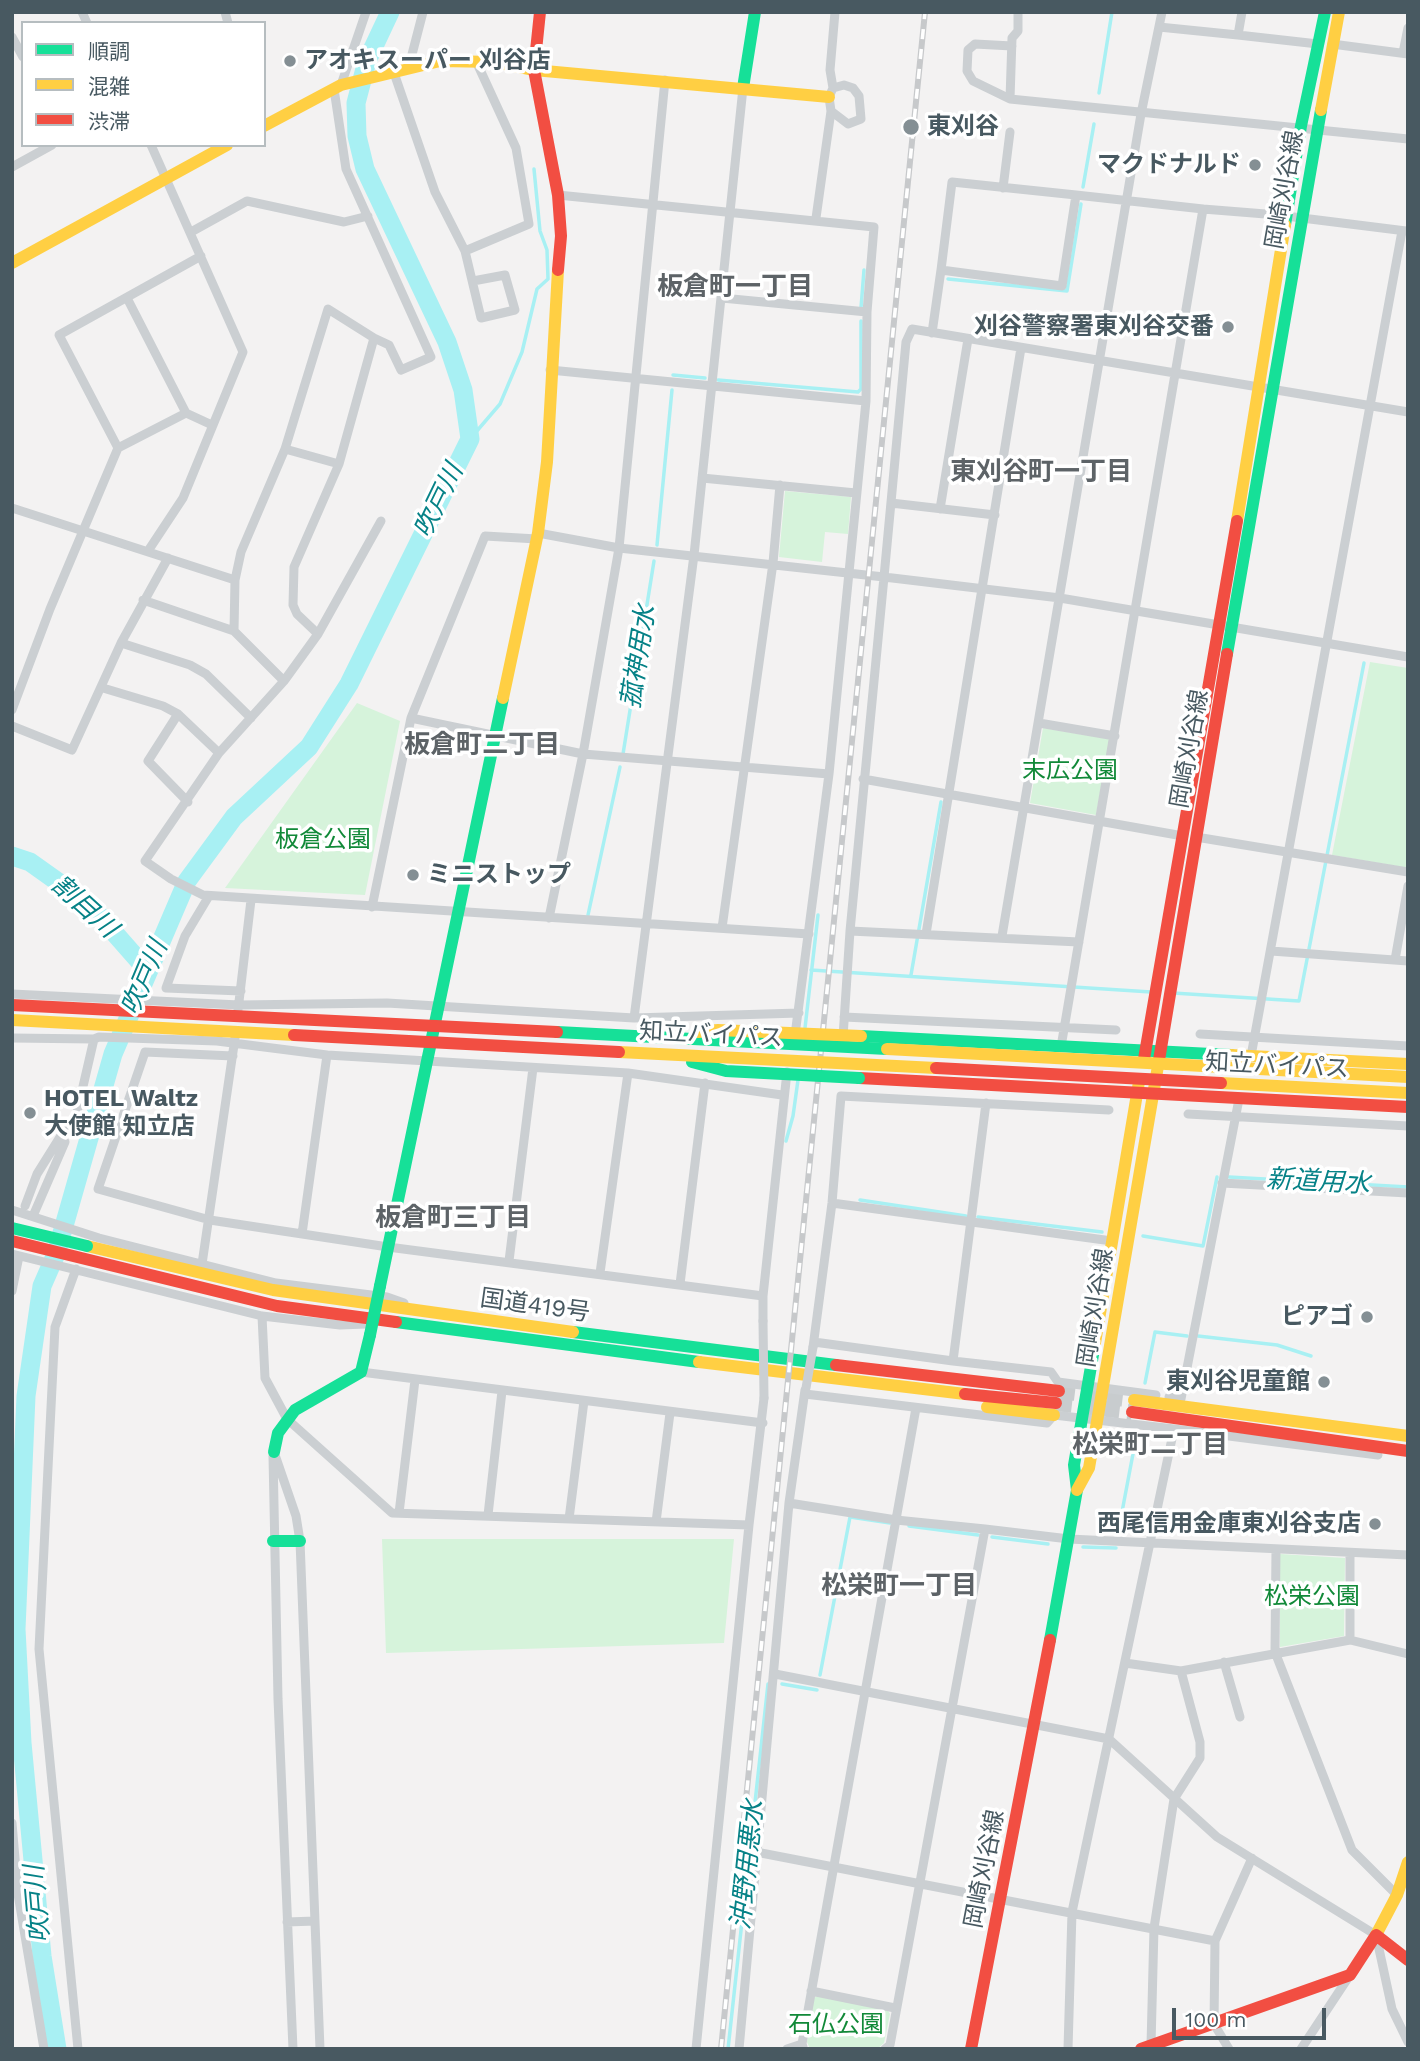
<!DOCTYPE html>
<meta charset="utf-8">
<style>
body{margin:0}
#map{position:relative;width:1420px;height:2061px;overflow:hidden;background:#f3f2f2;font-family:"Work Sans","Noto Sans JP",sans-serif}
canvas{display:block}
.frame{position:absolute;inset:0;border:14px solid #485961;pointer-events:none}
.legend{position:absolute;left:21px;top:21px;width:245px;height:126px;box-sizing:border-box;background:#fff;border:2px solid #b6bdc0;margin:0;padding:9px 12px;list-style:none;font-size:21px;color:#485961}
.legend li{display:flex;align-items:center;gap:14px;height:35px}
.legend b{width:35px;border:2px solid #b6bdc0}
.scale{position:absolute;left:1172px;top:2008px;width:154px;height:32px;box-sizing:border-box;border:4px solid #485961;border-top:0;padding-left:9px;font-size:21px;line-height:24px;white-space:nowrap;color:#485961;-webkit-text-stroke:5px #fff;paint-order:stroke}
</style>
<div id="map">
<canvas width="1420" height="2061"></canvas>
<div class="frame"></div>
<ul class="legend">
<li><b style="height:9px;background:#16e098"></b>順調</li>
<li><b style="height:9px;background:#ffcf43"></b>混雑</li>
<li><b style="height:9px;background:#f24e42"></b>渋滞</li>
</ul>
<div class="scale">100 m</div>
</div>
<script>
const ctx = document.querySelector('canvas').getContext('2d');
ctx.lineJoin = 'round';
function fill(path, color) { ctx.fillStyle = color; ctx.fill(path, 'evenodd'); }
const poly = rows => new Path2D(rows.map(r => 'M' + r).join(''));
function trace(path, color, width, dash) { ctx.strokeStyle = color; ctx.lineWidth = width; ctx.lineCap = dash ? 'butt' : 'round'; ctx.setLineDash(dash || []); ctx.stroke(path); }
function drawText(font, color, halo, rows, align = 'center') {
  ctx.font = font + ' "Work Sans","Noto Sans JP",sans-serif'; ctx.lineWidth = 7; ctx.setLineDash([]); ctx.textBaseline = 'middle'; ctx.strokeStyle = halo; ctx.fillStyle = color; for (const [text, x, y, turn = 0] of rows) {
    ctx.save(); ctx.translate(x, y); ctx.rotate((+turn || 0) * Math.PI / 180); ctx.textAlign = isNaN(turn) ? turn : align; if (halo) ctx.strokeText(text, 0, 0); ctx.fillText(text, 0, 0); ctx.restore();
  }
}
fill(poly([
 [785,491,851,497,848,534,825,532,822,562,779,557],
 [1370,662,1408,668,1408,868,1332,855],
 [357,703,400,721,365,895,225,888],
 [1043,728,1110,739,1096,815,1030,803],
 [382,1539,734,1539,724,1643,386,1653],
 [1280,1554,1345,1558,1344,1636,1280,1647],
 [819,1995,887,2009,890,2014,884,2043,877,2049,810,2049,807,2042,814,1998]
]), '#d6f3db');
trace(poly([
 [1099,93,1112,12],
 [1083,187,1094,124],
 [948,279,1067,291,1081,204],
 [861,308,864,270],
 [673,375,705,378],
 [718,380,858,392,861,389,861,321],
 [470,439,500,404,522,352,537,289,548,279,547,250,540,231,534,169],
 [657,545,672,390],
 [623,754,654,561],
 [588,915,620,767],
 [811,970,1151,992],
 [911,975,941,802],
 [1173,993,1299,1001,1364,663],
 [805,1028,818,915],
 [786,1141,793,1116,798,1080],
 [1229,1177,1408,1187],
 [860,1200,966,1216],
 [978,1217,1102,1232],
 [1143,1236,1203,1246,1217,1177],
 [1198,1336,1277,1345,1311,1356],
 [1145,1383,1155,1332,1187,1336],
 [909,1526,978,1535],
 [1118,1533,1136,1438],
 [992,1537,1048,1544],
 [1083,1547,1116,1548],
 [820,1675,850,1517,890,1523],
 [782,1684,817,1690],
 [728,2049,768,1684]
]), '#a8f0f3', 3.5);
trace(poly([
 [12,856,30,862,89,904,147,970],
 [57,2049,42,1956,22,1743,16,1629,26,1396,42,1286,56,1254,113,1054,187,881,234,817,309,747,349,684,470,439,463,390,447,342,365,169,357,136,356,103,367,61,390,12]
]), '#a8f0f3', 19);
trace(poly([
 [1059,1391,1134,1400],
 [1056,1403,1132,1412]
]), '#c8ccce', 16, [16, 8]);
trace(poly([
 [82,12,87,23],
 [225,12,228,23],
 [1242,12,1238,35,1318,44],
 [1159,27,1238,35],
 [12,37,23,57],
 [1332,44,1408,54],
 [1012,46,975,44,968,50,967,71,973,81,1010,99,1408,139],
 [1403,53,1408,28],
 [409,66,423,12],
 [393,70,435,192,465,251,529,224,516,148,476,61],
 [341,85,366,12],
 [334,89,346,169,431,357,401,370,389,345,374,338],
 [1010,99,1012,38,1018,31,1018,12],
 [831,111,848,124,861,119,859,96,853,88,844,85,833,88],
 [12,167,52,145],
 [1003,188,1010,132],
 [558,195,874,227,867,312,866,401,829,774,795,1035],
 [1203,209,1278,215,1406,231],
 [816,218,831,111,829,97,833,88,830,70,835,12],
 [191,232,247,201,344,222,368,216],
 [465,251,481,318,515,310,505,275,473,281],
 [127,298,186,413,212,425],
 [722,298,867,312],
 [932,333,941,270],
 [550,370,866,401],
 [1408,412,912,329,906,342,884,577,1060,598,1408,657],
 [118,448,186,413],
 [285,449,339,464],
 [702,478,856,493],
 [891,503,995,515],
 [12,508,235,580],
 [940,509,968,339],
 [381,521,318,634,284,681,219,753,145,861,171,879,203,895,809,934],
 [538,533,619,548,884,577,850,931,1079,942],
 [148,551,183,498,243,352,151,145],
 [143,600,234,631,284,681],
 [234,631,235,580,241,552,285,449,328,309,374,338,339,464,294,567,293,605,297,614,318,634],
 [121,643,190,665,206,674,251,718],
 [103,688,163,706,178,714,219,753],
 [12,710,50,609,118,448,59,335,201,256],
 [178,714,148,761,188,802],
 [411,718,583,754,829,774],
 [1039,723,1115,736],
 [12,726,72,750,121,643,168,558],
 [863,779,1183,836],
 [1196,837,1408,872],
 [209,896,185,936,166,988,241,991],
 [372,907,411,718,485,536,537,539],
 [549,918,583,754,619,548,665,80],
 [722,928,773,563,780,485],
 [926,934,1021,348],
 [1002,936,1141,114,1162,12],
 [1271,951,1408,961],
 [1395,960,1408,886],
 [12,994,239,1005,387,1003,634,1018,799,1013],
 [238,1010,251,900],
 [844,1017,1116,1030],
 [634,1018,694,555,743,88],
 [1200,1034,1408,1046],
 [843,1037,850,931],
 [12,1038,94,1039,99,1037,217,1041,327,1055,628,1073,782,1095],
 [1061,1047,1203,209,1076,195,1062,286,941,270,952,182,1076,195],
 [233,1056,145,1052,98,1189,210,1220,388,1247,763,1296],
 [1251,1056,1402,231],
 [986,1103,953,1361,1051,1372,1058,1382,1156,1395],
 [1188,1114,1408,1126],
 [1222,1183,1408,1193],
 [832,1203,1112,1241],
 [25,1206,37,1174,67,1126,75,1121,94,1039],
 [12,1210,99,1238,276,1283,387,1297,404,1303],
 [33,1216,65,1142],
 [302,1234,327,1055],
 [12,1254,262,1316,340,1325,366,1324],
 [509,1261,533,1068],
 [202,1264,235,1038],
 [76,1269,55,1327,39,1649,78,2049],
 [600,1273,628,1073],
 [680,1284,705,1083],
 [12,1291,19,1256],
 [262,1316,265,1378,287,1419,392,1513,749,1525,696,2049],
 [763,1321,763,1296,787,1072],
 [814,1342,953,1361],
 [813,1347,832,1203,841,1096,1109,1110],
 [361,1372,763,1423],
 [805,1394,1047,1423,1054,1415,1174,1429,1072,1912,1068,2049],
 [1169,1397,1181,1399,1239,1099],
 [1174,1429,1378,1455],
 [274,1452,296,1516,300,1541,320,2049],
 [273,1456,278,1699,293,2049],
 [789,1503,896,1520,985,1529],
 [399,1513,415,1380],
 [488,1515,502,1391],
 [569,1519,584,1401],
 [656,1522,670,1413],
 [749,1525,764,1398],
 [1276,1549,1275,1652,1352,1850,1397,1895],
 [1350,1640,1350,1553],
 [1224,1662,1240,1717],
 [1125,1663,1181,1671,1350,1640,1408,1654],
 [775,1674,1109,1739,1217,1837,1376,1935,1392,2009,1408,2042],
 [12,1823,18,1894,44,2049],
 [756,1852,1215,1941,1252,1858],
 [287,1922,315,1921],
 [1215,1941,1214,2024,1229,2049],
 [811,1991,895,2008],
 [802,2044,916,1408],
 [1151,2045,1154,1928,1174,1799,1200,1758,1200,1742,1181,1671],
 [739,2049,789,1503,805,1390],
 [787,2049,802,2044,803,2047],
 [885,2049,890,2045,985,1529,1069,1539,1408,1555],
 [1301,2049,1350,1975]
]), '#cbcfd2', 9);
trace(poly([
 [743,88,755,12],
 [1285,225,1301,126,1325,12],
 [1227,654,1321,110],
 [861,1036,1231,1055],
 [380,1286,503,698],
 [396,1322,699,1362],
 [573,1332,836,1365],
 [274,1452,278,1433,295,1410,361,1372,370,1335],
 [273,1541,300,1541],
 [1050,1640,1077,1490,1074,1465,1094,1349]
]), '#16e098', 12);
trace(poly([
 [1321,110,1339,12],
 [264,126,341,85,440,61,495,62,534,70,829,97],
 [12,263,227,145],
 [1237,521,1285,225],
 [503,698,538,533,547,462,558,270],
 [1231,1055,1408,1064],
 [87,1246,273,1290,573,1332],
 [1094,1349,1139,1082],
 [699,1362,965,1394],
 [1134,1400,1408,1436],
 [987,1407,1054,1415],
 [1077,1490,1089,1468,1159,1060],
 [1376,1935,1397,1895,1408,1862]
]), '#ffcf43', 12);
trace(poly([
 [540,12,534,70,558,195,561,236,558,270],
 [1144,1059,1237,521],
 [1159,1060,1227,654],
 [859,1078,1408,1107],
 [12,1241,277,1306,396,1322],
 [836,1365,1059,1391],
 [965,1394,1056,1403],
 [1132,1412,1408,1451],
 [971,2049,1050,1640],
 [1141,2049,1350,1975,1376,1935,1408,1960]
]), '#f24e42', 12);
const rail = poly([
 [721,2049,925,12]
]);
trace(rail, '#c7c9cb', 6);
trace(rail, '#fff', 3.5, [10]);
trace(poly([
 [763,1321,764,1398],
 [806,1388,813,1347]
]), '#cbcfd2', 9);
trace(poly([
 [557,1032,887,1049],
 [692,1062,726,1071,859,1078],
 [12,1228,87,1246],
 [370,1335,380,1286]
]), '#16e098', 12);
trace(poly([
 [12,1020,294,1035],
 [698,1032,718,1030,861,1036],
 [887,1049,1408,1077],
 [619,1052,936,1068],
 [1221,1083,1408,1093]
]), '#ffcf43', 12);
trace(poly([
 [12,1005,557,1032],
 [294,1035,619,1052],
 [936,1068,1221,1083]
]), '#f24e42', 12);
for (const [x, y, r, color] of [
 [290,61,7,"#848f94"],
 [911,127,9,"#848f94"],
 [1255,165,7,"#848f94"],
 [1228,327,7,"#848f94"],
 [413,875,7,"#848f94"],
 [30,1113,7,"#848f94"],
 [1367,1317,7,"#848f94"],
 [1324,1382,7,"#848f94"],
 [1375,1524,7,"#848f94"]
]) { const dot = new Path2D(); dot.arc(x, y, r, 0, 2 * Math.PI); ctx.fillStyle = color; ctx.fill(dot); trace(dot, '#fff', 2.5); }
drawText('bold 24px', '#485961', '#fff', [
 ["アオキスーパー 刈谷店",304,61,"left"],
 ["東刈谷",927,127,"left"],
 ["マクドナルド",1241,165],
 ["刈谷警察署東刈谷交番",1214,327],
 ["ミニストップ",427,875,"left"],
 ["HOTEL Waltz",44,1099,"left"],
 ["大使館 知立店",44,1127,"left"],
 ["ピアゴ",1353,1317],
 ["東刈谷児童館",1310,1382],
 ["西尾信用金庫東刈谷支店",1361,1524]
], 'right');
drawText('24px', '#485961', '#fff', [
 ["岡崎刈谷線",1285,190,-80],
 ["岡崎刈谷線",1190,749,-80],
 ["知立バイパス",711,1035,3],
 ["知立バイパス",1277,1066,3],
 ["国道419号",535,1306,8],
 ["岡崎刈谷線",1096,1308,-81],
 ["岡崎刈谷線",985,1869,-79]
]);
drawText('24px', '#118938', '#fff', [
 ["末広公園",1070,771],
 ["板倉公園",323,840],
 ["松栄公園",1312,1597],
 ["石仏公園",836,2025]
]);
drawText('bold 26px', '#5d6367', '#fff', [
 ["板倉町一丁目",735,287],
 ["東刈谷町一丁目",1041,472],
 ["板倉町二丁目",482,745],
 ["板倉町三丁目",453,1218],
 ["松栄町二丁目",1150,1445],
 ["松栄町一丁目",899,1586]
]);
drawText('italic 26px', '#068287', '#fff', [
 ["吹戸川",439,501,-64],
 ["菰神用水",639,657,-81],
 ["割目川",84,907,42],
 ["吹戸川",145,978,-67],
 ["新道用水",1318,1182,3],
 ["沖野用悪水",748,1865,-84],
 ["吹戸川",38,1904,-95]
]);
</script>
